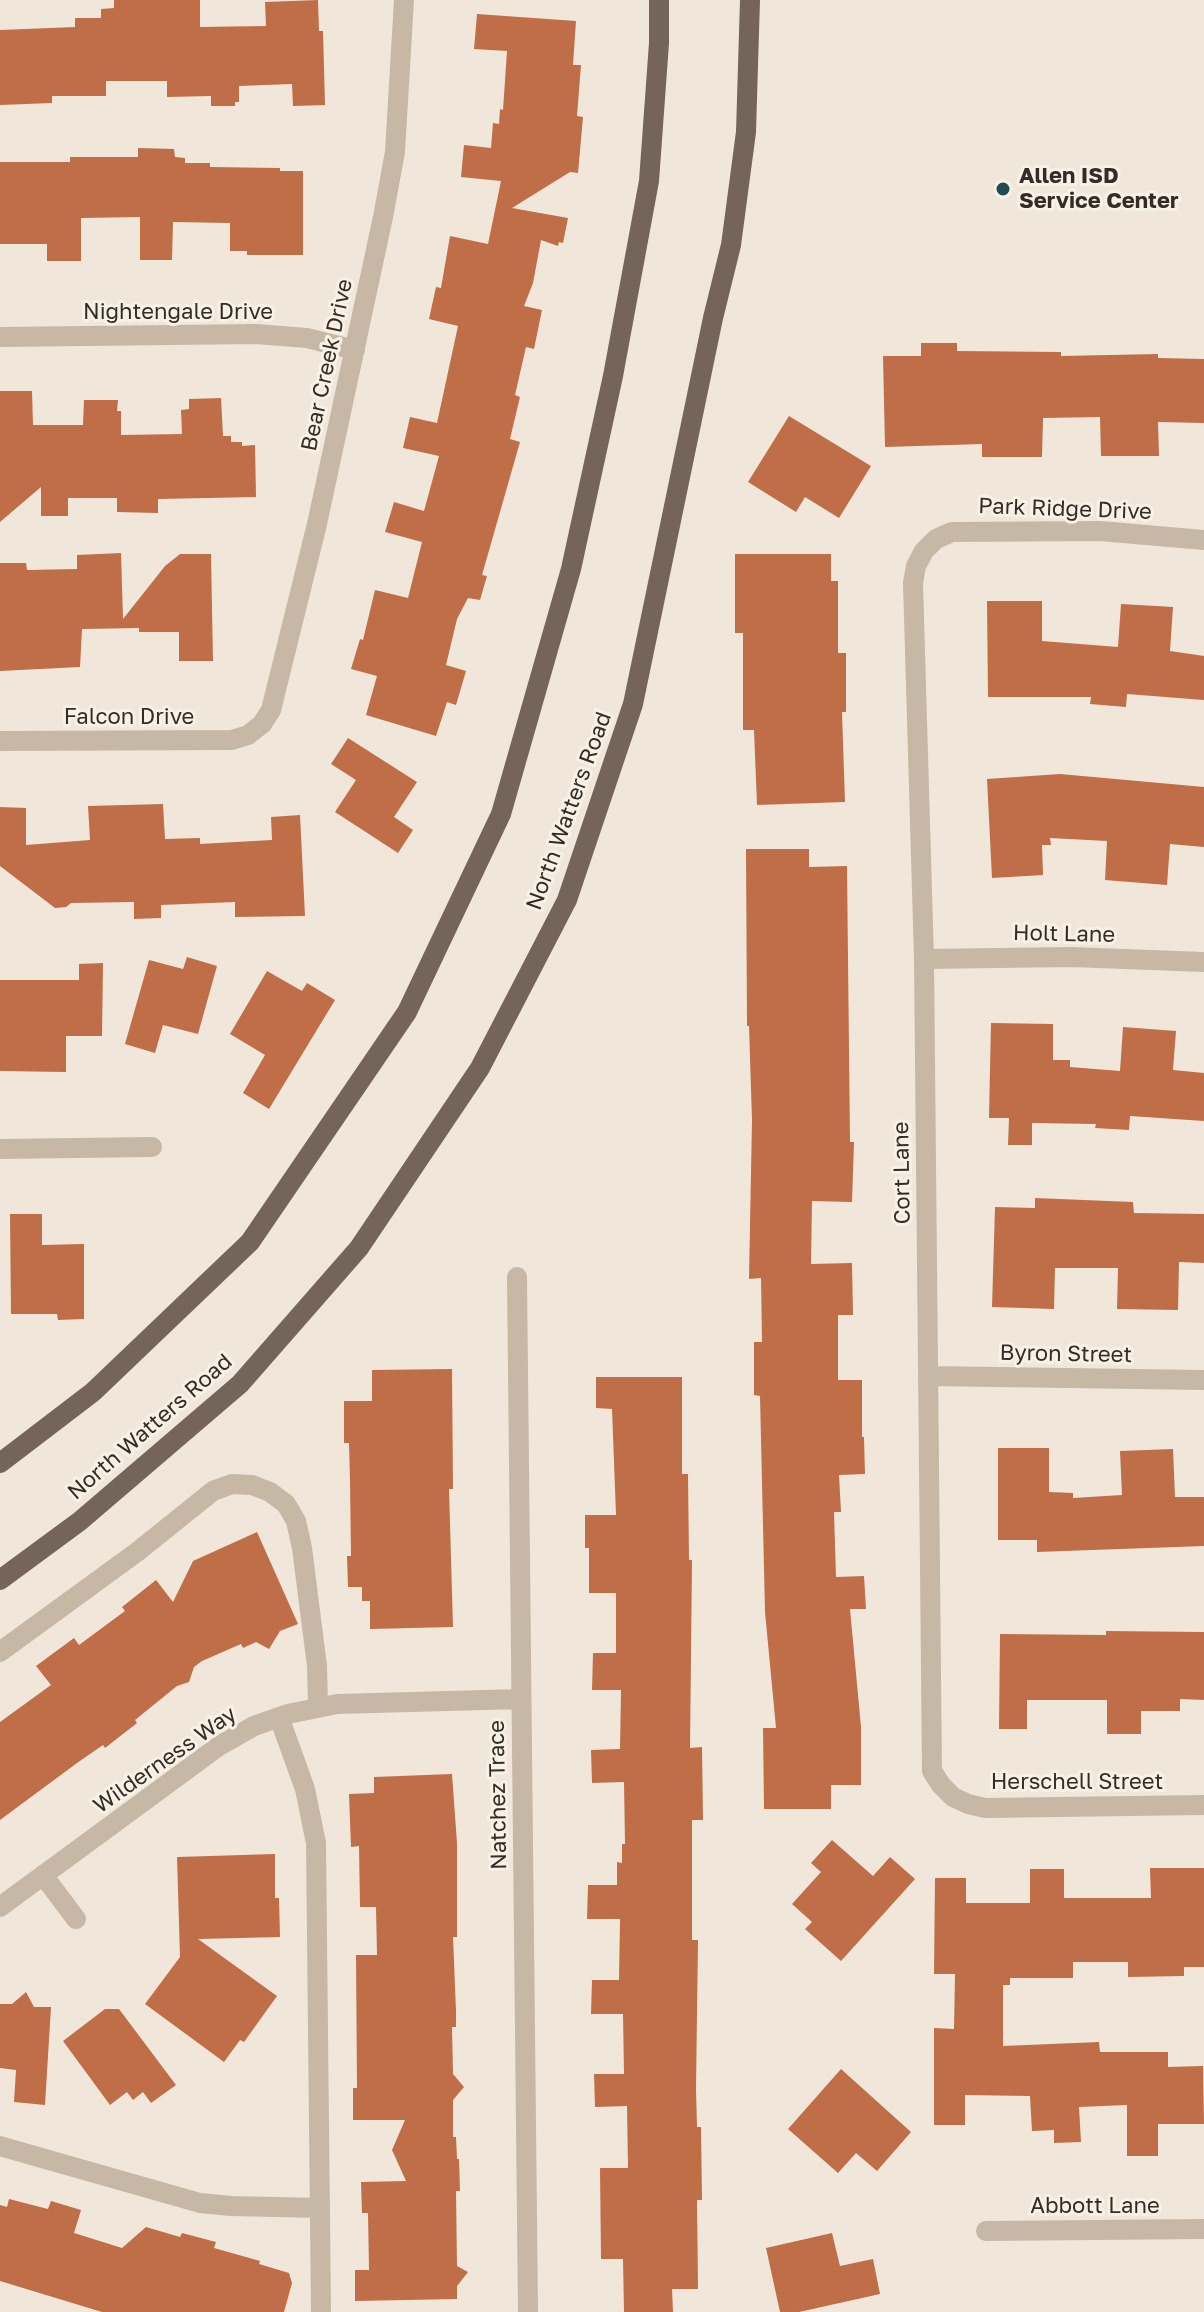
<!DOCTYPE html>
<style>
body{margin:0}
canvas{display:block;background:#f0e7da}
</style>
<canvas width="1204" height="2312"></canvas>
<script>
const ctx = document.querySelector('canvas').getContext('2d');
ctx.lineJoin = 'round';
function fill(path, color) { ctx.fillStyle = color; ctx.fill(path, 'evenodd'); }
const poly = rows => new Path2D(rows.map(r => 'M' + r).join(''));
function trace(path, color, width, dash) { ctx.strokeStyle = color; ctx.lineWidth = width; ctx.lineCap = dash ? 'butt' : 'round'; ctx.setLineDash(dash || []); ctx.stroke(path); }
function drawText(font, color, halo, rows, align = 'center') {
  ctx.font = font + ' "Golos Text",sans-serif'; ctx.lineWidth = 6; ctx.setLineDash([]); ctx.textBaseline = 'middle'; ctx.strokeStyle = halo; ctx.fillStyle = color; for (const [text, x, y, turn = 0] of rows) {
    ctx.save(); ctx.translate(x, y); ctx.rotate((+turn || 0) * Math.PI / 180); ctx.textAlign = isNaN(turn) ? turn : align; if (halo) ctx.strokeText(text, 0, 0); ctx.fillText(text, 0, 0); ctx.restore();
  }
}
fill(poly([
 [114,0,200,0,200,27,266,26,265,2,318,0,319,31,323,31,325,105,293,106,292,84,239,86,239,102,235,102,235,106,211,106,211,96,167,97,167,81,106,81,106,96,52,96,52,103,0,105,0,30,75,27,75,18,101,18,101,9,114,8],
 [477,14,576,21,573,65,581,65,577,116,583,117,578,173,570,172,512,208,568,218,563,243,559,242,558,246,541,240,533,283,524,306,542,310,534,349,526,347,515,395,520,397,510,439,520,442,482,575,487,576,480,600,468,598,457,619,446,665,466,671,456,705,447,702,436,736,366,715,377,676,351,669,360,639,363,640,375,590,408,598,422,542,385,532,394,502,424,511,439,456,403,448,410,417,437,423,458,326,429,319,436,287,441,288,450,236,488,244,501,181,461,177,464,145,491,148,493,123,499,124,500,109,503,110,507,51,474,49],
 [138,148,174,149,175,157,185,158,185,163,210,163,210,167,280,168,280,171,303,171,303,255,247,255,247,251,230,251,230,223,173,222,172,260,140,260,140,217,81,218,81,261,47,261,47,244,0,244,0,162,70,162,70,157,138,157],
 [921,343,957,343,957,351,1061,352,1061,356,1158,354,1158,358,1204,359,1204,423,1158,422,1159,456,1101,456,1100,417,1043,418,1042,457,982,457,982,444,885,447,883,356,921,356],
 [0,391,32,391,33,425,83,425,84,400,118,400,117,411,121,411,121,435,182,434,181,410,189,409,189,399,221,398,223,436,231,436,231,442,242,442,242,446,255,445,256,497,158,499,158,513,117,512,117,498,68,498,68,516,41,516,41,487,0,522],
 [789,416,871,466,839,518,805,497,796,512,748,482],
 [121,553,123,619,165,566,180,554,211,554,213,661,179,661,179,632,139,632,139,628,82,629,80,667,0,671,0,563,26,563,27,570,77,569,77,555],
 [735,554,831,554,831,581,838,581,838,653,846,653,846,712,842,712,845,802,757,805,754,730,743,730,743,633,735,633],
 [987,601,1042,601,1042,641,1118,647,1121,604,1173,607,1170,651,1204,656,1204,700,1127,694,1126,707,1090,704,1091,697,988,697],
 [348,738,417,782,394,817,413,830,398,853,335,812,356,780,331,764],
 [1060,774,1204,787,1204,847,1170,844,1167,885,1105,880,1107,841,1050,838,1051,845,1042,845,1043,875,992,878,987,779],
 [163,804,165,839,200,838,200,844,272,840,271,817,300,815,305,916,235,917,235,902,161,905,161,918,134,919,134,902,71,903,66,907,55,908,0,866,0,807,26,808,26,845,90,840,88,806],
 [746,849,809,849,809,867,847,866,850,1142,854,1142,852,1202,812,1201,811,1264,852,1263,853,1315,838,1315,838,1380,862,1380,862,1437,864,1437,865,1474,839,1475,841,1512,834,1512,836,1577,864,1576,866,1609,850,1609,861,1727,861,1785,831,1785,831,1809,764,1809,763,1728,776,1728,765,1612,760,1396,754,1395,754,1342,762,1342,761,1278,749,1279,752,1120,749,1026,747,1026],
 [187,957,217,966,198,1034,163,1025,155,1053,125,1044,149,960,183,969],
 [103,963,102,1036,66,1036,66,1072,0,1071,0,980,79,980,79,964],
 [267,971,302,991,307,983,335,1000,269,1109,243,1093,265,1055,230,1034],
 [991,1023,1053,1024,1053,1060,1070,1060,1070,1067,1120,1071,1123,1027,1176,1031,1173,1070,1204,1073,1204,1121,1130,1116,1129,1130,1095,1128,1096,1124,1032,1123,1032,1145,1008,1145,1009,1118,989,1118],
 [1035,1198,1133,1202,1134,1213,1204,1214,1204,1263,1179,1262,1178,1310,1117,1309,1118,1268,1055,1268,1054,1309,992,1307,995,1207,1035,1208],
 [10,1214,42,1214,42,1245,84,1244,84,1319,58,1320,57,1314,11,1314],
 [452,1369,453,1489,449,1489,453,1627,370,1629,370,1601,362,1601,362,1587,348,1587,347,1556,351,1556,350,1480,349,1443,344,1443,344,1401,372,1401,372,1370],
 [596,1377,682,1377,682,1474,688,1474,689,1560,692,1560,690,1748,702,1747,703,1820,692,1820,692,1940,698,1940,696,2089,697,2127,701,2127,702,2200,697,2200,698,2289,672,2289,673,2312,624,2312,623,2259,601,2259,600,2168,628,2168,627,2106,595,2107,594,2074,624,2074,623,2014,591,2014,592,1980,619,1980,620,1919,587,1919,588,1885,617,1885,617,1862,622,1863,622,1844,625,1844,624,1782,592,1783,591,1750,620,1749,621,1690,592,1690,593,1653,616,1653,616,1593,589,1593,589,1548,585,1548,585,1515,616,1515,612,1409,596,1408],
 [998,1448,1049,1448,1049,1492,1073,1493,1073,1498,1122,1495,1120,1451,1173,1449,1175,1497,1204,1497,1204,1546,1037,1552,1037,1540,998,1540],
 [257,1532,298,1624,280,1631,269,1649,256,1642,243,1648,241,1644,202,1661,194,1667,189,1682,177,1686,135,1720,137,1723,105,1748,103,1745,77,1763,0,1820,0,1722,51,1685,36,1666,74,1638,79,1645,125,1611,122,1607,156,1580,173,1602,193,1561],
 [1106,1631,1204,1632,1204,1700,1180,1699,1180,1711,1141,1711,1141,1734,1107,1734,1107,1700,1027,1700,1027,1729,999,1729,1000,1634,1106,1635],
 [452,1774,457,1843,457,1937,453,1937,456,2011,456,2027,452,2027,453,2074,464,2087,453,2100,453,2137,456,2137,457,2159,459,2159,460,2191,456,2191,457,2266,468,2272,457,2286,457,2299,355,2301,355,2270,369,2270,368,2213,362,2213,361,2182,406,2181,392,2150,405,2120,353,2120,353,2088,357,2088,356,1955,377,1955,376,1907,360,1907,359,1846,351,1847,349,1794,374,1793,374,1777],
 [832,1840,873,1876,890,1857,915,1879,841,1961,805,1929,812,1922,792,1904,821,1872,811,1863],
 [275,1854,275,1898,279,1898,280,1937,198,1939,277,1996,244,2042,240,2040,224,2062,145,2004,180,1957,177,1857],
 [1150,1868,1204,1868,1204,1967,1184,1967,1184,1976,1128,1977,1128,1962,1073,1962,1073,1978,1010,1978,1010,1985,1003,1985,1003,2046,1099,2042,1100,2052,1168,2052,1168,2067,1203,2066,1204,2124,1158,2124,1158,2156,1127,2156,1127,2105,1079,2107,1081,2142,1054,2143,1054,2130,1032,2131,1030,2096,965,2095,965,2125,934,2125,934,2028,954,2029,955,1974,934,1974,935,1878,966,1878,966,1903,1030,1903,1030,1869,1064,1869,1064,1898,1151,1898],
 [26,1992,34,2007,51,2007,45,2105,14,2102,16,2070,0,2068,0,2004,12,2004],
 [105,2009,119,2009,176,2085,151,2103,143,2092,133,2100,127,2092,110,2105,63,2041],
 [841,2069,911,2132,877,2171,856,2153,838,2173,788,2129],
 [9,2199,48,2209,51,2201,81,2210,74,2233,122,2248,146,2227,180,2237,182,2233,216,2242,214,2248,260,2261,259,2264,289,2273,292,2283,284,2312,102,2312,0,2281,0,2205,7,2207],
 [832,2233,840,2266,873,2259,880,2294,799,2312,780,2312,766,2248]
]), '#bf6e48');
trace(poly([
 [0,337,256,334,307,338,355,350],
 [1204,540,1100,531,952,532,936,539,924,551,916,566,913,583,924,959,932,1771,941,1785,953,1797,968,1804,985,1808,1204,1805],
 [0,741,232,740,248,735,262,724,271,710,317,524,383,217,395,152,404,0],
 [924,959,1071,957,1204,962],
 [0,1149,152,1147],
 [517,1277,528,2312],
 [928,1376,1204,1380],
 [0,1652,137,1552,213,1491,232,1484,252,1485,270,1492,286,1504,296,1521,302,1548,317,1666,318,1706],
 [279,1717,305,1789,316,1843,321,2312],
 [43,1875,76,1919],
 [0,1907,219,1746,254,1726,288,1714,337,1704,521,1699],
 [0,2146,200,2203,231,2206,320,2208],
 [986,2231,1204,2229]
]), '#c7b8a6', 20);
trace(poly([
 [0,1463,93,1392,250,1242,407,1012,501,814,571,569,613,376,649,181,659,43,659,0],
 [0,1580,80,1521,240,1384,359,1248,480,1068,567,900,633,704,713,318,731,245,746,132,750,0]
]), '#756459', 20);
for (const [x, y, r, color] of [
 [1003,189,8,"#1f4b52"]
]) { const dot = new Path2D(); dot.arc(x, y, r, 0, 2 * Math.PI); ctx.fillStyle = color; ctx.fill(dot); trace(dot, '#f8f1e5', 3); }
drawText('bold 22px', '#342c27', '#f8f1e5', [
 ["Allen ISD",1019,176],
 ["Service Center",1019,201]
], 'left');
drawText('22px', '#342c27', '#f8f1e5', [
 ["Nightengale Drive",178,312],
 ["Bear Creek Drive",327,365,-78],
 ["Park Ridge Drive",1065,509,2],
 ["Falcon Drive",129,717],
 ["North Watters Road",569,811,-70],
 ["Holt Lane",1064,934,1],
 ["Cort Lane",902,1173,-91],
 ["Byron Street",1066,1354,1],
 ["North Watters Road",150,1427,-41],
 ["Wilderness Way",165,1760,-35],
 ["Herschell Street",1077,1782],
 ["Natchez Trace",498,1795,-91],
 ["Abbott Lane",1095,2206]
]);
</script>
